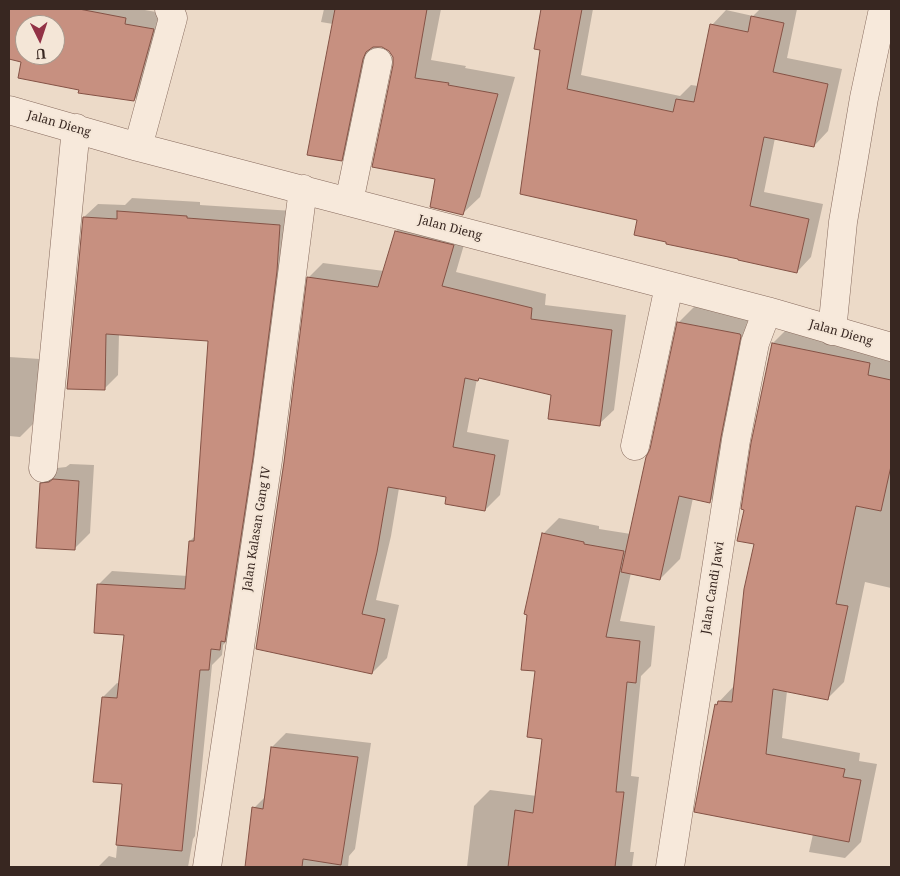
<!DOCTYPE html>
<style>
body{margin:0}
#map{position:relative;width:900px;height:876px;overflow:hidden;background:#ecdac8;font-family:"Noto Serif",serif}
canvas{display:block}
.frame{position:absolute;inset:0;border:10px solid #382721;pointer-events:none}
.north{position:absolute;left:15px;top:15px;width:50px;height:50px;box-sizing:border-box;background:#f4e6d7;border:1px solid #a99a8e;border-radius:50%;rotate:176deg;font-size:14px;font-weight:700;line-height:20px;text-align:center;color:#382721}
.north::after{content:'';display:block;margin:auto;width:18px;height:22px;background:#923246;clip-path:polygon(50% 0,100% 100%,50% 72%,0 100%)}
</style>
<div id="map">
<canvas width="900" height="876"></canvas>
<div class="frame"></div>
<div class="north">U</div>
</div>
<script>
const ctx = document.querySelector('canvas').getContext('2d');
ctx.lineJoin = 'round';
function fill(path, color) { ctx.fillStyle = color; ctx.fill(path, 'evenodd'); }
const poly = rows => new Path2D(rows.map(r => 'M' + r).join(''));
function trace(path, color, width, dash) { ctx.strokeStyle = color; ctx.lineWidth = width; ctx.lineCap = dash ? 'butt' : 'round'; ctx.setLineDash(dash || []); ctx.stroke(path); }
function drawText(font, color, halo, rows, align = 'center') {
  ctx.font = font + ' "Noto Serif",serif'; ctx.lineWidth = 4; ctx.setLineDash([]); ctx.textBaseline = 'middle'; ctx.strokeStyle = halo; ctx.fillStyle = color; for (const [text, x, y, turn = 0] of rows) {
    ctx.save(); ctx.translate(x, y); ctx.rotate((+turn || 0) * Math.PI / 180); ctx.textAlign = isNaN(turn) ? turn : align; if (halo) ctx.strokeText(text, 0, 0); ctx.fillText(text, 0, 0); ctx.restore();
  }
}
fill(poly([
 [9,9,139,9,168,14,149,85,134,100,80,89,23,61,9,58],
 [25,25,55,25,55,55,25,55],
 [324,9,441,9,431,60,466,66,465,68,515,77,480,197,462,214,437,178,394,56,390,50,382,46,379,46,359,142,341,160,333,24,321,22],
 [542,9,593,9,581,75,680,96,691,85,698,86,712,25,726,10,753,16,760,9,797,9,787,58,842,69,828,131,814,146,775,138,764,192,823,204,811,257,797,272,639,219,541,49,535,48],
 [132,198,200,202,200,205,293,211,233,635,223,645,222,655,212,665,195,836,193,839,188,867,98,867,109,856,116,858,123,783,103,697,117,683,120,684,125,634,98,585,112,571,188,576,190,541,196,535,210,340,119,334,118,375,104,389,84,217,98,204,125,205],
 [411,217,468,231,456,272,546,294,545,305,626,315,614,410,599,424,552,394,480,377,477,379,467,432,509,440,500,495,485,510,447,496,399,488,391,536,376,600,399,605,387,658,372,673,285,462,309,277,323,263,384,271,396,231],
 [698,303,759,315,730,482,710,501,693,498,680,559,660,579,631,573,620,621,655,626,651,666,641,676,631,776,639,777,630,852,634,852,632,867,467,867,474,806,490,790,537,796,544,738,528,614,525,613,544,533,559,518,599,526,599,529,631,534,651,450,679,322],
 [789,327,891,360,891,588,865,582,844,682,827,699,787,691,782,738,860,753,859,761,877,764,861,842,845,858,809,852,813,834,716,705,735,685,755,543,745,509,773,343],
 [9,357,40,359,36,421,20,437,9,436],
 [70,464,94,465,90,533,74,549,41,484,57,468,66,467],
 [286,733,371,743,355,849,349,856,348,867,247,867,254,808,266,796,272,747]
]), '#0003');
const building = poly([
 [9,9,79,9,126,18,125,24,154,29,134,101,78,93,79,90,18,78,21,62,9,59,9,9],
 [25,25,55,25,55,55,25,55,25,25],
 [335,9,427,9,415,78,449,83,448,85,498,94,463,215,430,207,435,179,372,167,393,65,393,57,389,51,382,47,373,47,366,52,363,59,342,161,307,155,335,9],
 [541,9,582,9,567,89,673,112,676,99,694,102,710,24,748,32,751,16,784,23,773,72,828,84,814,147,764,137,750,206,809,219,797,273,738,260,738,259,666,244,666,242,634,235,637,220,520,194,540,50,534,49,541,9],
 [117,211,187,216,187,218,280,225,277,271,253,458,225,642,221,641,220,650,211,649,209,670,200,670,182,851,116,845,122,784,93,782,102,697,117,698,124,635,94,633,97,584,185,589,189,541,194,541,208,341,106,334,105,390,67,389,83,217,117,219,117,211],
 [395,231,454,245,442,286,532,308,531,319,612,330,600,426,548,419,551,395,479,378,478,381,465,378,453,447,495,455,485,511,445,504,446,497,388,487,377,552,362,614,385,619,372,674,256,649,284,462,307,277,378,287,395,231],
 [677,322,740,334,741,336,721,437,710,503,679,496,660,580,621,572,646,457,650,449,677,322],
 [772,343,870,363,868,375,891,380,891,466,881,511,856,506,836,604,848,606,828,700,773,689,766,754,845,769,843,777,861,780,849,842,694,812,715,704,717,705,718,701,732,702,744,589,754,544,737,541,744,510,741,509,751,443,772,343],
 [53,479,79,481,75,550,36,548,40,483,49,482,53,479],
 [542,533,584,542,584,544,624,551,606,637,640,641,636,683,627,682,616,792,624,792,615,867,508,867,515,810,533,813,542,739,527,737,535,671,521,670,527,615,524,614,542,533],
 [271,747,358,757,341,865,303,859,302,867,245,867,252,807,263,809,271,747]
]);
fill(building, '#c79080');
trace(building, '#845245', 1);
const street = poly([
 [9,110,138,147,767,311,891,347],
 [138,147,173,18,169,9],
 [349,202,378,62],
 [832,331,843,222,864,98,883,9],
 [635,446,669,286],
 [43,468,76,128],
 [207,867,268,460,303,189],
 [670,867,736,440,755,343,767,311]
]);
trace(street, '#876b5e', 29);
trace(street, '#f7e9db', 28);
drawText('12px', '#382721', '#f4e6d7', [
 ["Jalan Dieng",59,124,16],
 ["Jalan Dieng",450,228,15],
 ["Jalan Dieng",841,333,16],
 ["Jalan Kalasan Gang IV",257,529,-81],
 ["Jalan Candi Jawi",713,588,-81]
]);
</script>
